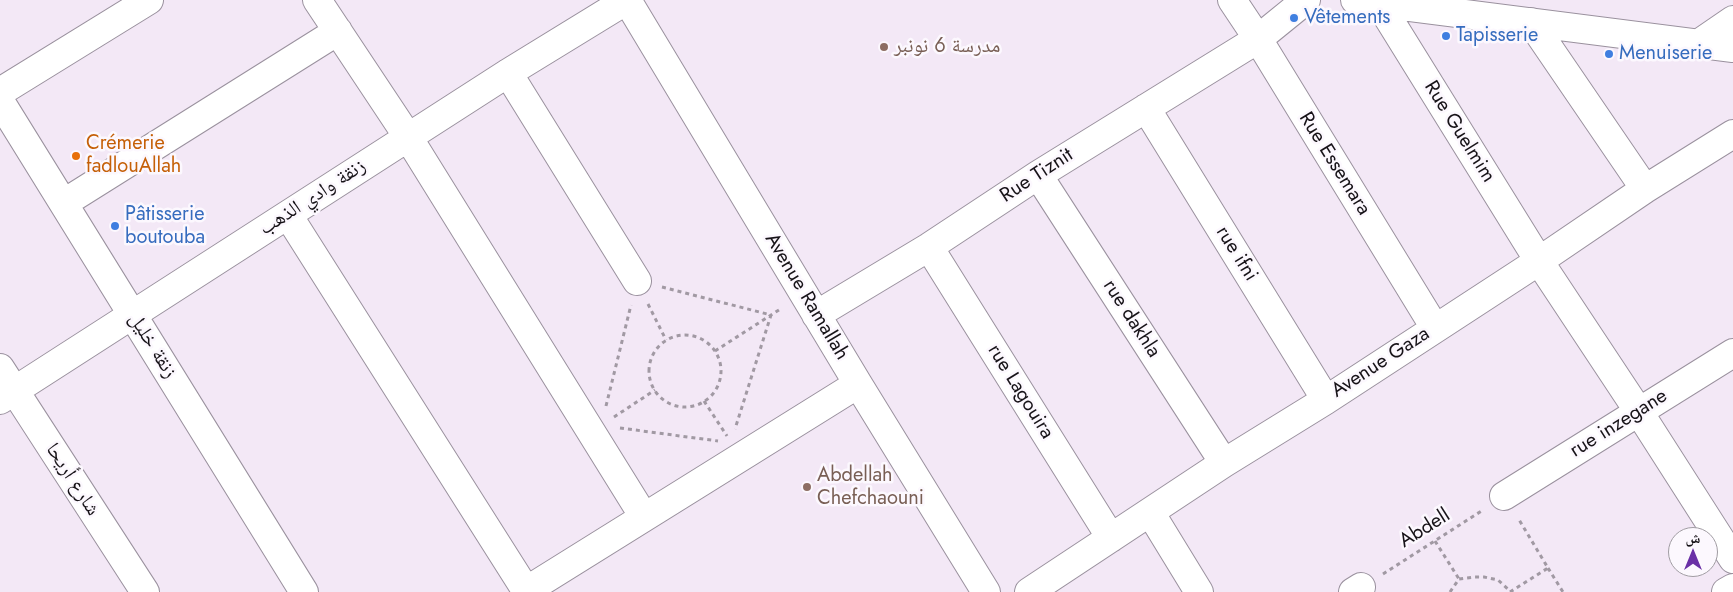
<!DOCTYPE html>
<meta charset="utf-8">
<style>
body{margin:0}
#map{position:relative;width:1733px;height:592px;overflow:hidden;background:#f3e8f6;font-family:Jost,"Noto Naskh Arabic",sans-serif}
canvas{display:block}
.north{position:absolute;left:1668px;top:527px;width:50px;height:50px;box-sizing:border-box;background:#fcf8fe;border:1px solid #a09ca2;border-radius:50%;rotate:0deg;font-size:14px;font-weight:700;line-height:20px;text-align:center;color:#171318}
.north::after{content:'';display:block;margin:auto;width:18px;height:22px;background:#6a30a6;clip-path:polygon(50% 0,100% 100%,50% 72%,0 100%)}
</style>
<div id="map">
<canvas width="1733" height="592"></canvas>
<div class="north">ش</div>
</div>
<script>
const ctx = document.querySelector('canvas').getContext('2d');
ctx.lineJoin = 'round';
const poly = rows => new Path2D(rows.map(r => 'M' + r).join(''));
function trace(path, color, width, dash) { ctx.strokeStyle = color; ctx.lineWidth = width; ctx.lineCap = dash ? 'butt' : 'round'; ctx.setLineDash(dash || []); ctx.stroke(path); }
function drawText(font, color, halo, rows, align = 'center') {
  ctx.font = font + ' Jost,"Noto Naskh Arabic",sans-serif'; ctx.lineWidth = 5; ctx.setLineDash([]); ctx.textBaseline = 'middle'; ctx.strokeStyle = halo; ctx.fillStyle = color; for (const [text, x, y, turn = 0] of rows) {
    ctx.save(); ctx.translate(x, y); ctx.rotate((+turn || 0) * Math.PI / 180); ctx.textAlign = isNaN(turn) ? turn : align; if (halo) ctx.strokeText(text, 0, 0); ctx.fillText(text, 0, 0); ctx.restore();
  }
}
const minor = poly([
 [317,0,408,137,644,517],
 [627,0,858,384,986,592],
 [1232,0,1258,39,1435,328],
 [1355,0,1733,48],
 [1379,3,1539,261,1639,412,1733,559],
 [1531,22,1645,189],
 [1698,44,1733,20],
 [508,73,637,281],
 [0,92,149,0],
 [0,101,304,592],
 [1146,108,1326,400],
 [1038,175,1224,463],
 [64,203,338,31],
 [288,215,527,592],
 [929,247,1111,538],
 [816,315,929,247,1038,175,1258,39,1306,0],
 [0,368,145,592],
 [0,400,508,73,627,0],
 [1504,496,1733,353],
 [1150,512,1199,592],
 [526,591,858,384],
 [1029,592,1224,463,1326,400,1539,261,1645,189,1733,134],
 [1353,592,1361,587],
 [1726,592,1733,588]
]);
trace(minor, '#9a919e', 30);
trace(poly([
 [662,287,771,315,735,429],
 [648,304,666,340],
 '649 371a36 36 0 1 1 72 0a36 36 0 1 1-72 0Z',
 [715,351,782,308],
 [704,401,727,436],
 [606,406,631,305],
 [614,417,655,390],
 [620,428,718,441],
 [1435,541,1459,579],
 [1548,568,1563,592],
 [1383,574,1483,510],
 [1450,592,1459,579,1474,577,1484,577,1498,580,1510,591],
 [1510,592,1548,568,1518,518]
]), '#a199a3', 3, [4, 4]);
trace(minor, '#fff', 28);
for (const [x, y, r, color] of [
 [1294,18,5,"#3f7fe0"],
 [1446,36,5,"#3f7fe0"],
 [884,47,5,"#8d6e63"],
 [1609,54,5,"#3f7fe0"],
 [76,156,5,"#e8710a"],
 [115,226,5,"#3f7fe0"],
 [807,487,5,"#8d6e63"]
]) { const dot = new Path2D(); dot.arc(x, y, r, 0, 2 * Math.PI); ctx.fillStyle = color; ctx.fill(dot); trace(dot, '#fcf8fe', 2); }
drawText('20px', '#366cbe', '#fcf8fe', [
 ["Vêtements",1304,18],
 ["Tapisserie",1456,36],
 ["Menuiserie",1619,54],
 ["Pâtisserie",125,215],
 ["boutouba",125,238]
], 'left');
drawText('20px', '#785e54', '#fcf8fe', [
 ["مدرسة 6 نونبر",894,47],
 ["Abdellah",817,476],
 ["Chefchaouni",817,499]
], 'left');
drawText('20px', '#171318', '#fcf8fe', [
 ["Rue Guelmim",1459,132,58],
 ["Rue Essemara",1334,164,58],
 ["Rue Tiznit",1037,176,-33],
 ["زنقة وادي الذهب",313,198,-33],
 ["rue ifni",1236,254,58],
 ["Avenue Ramallah",806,297,59],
 ["rue dakhla",1131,319,57],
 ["زنقة خليل",152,346,58],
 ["Avenue Gaza",1381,363,-33],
 ["rue Lagouira",1020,392,58],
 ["rue inzegane",1619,424,-32],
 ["شارع أريحا",72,480,57],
 ["Abdell",1425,529,-32]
]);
drawText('20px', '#c56008', '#fcf8fe', [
 ["Crémerie",86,144],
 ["fadlouAllah",86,167]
], 'left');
</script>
